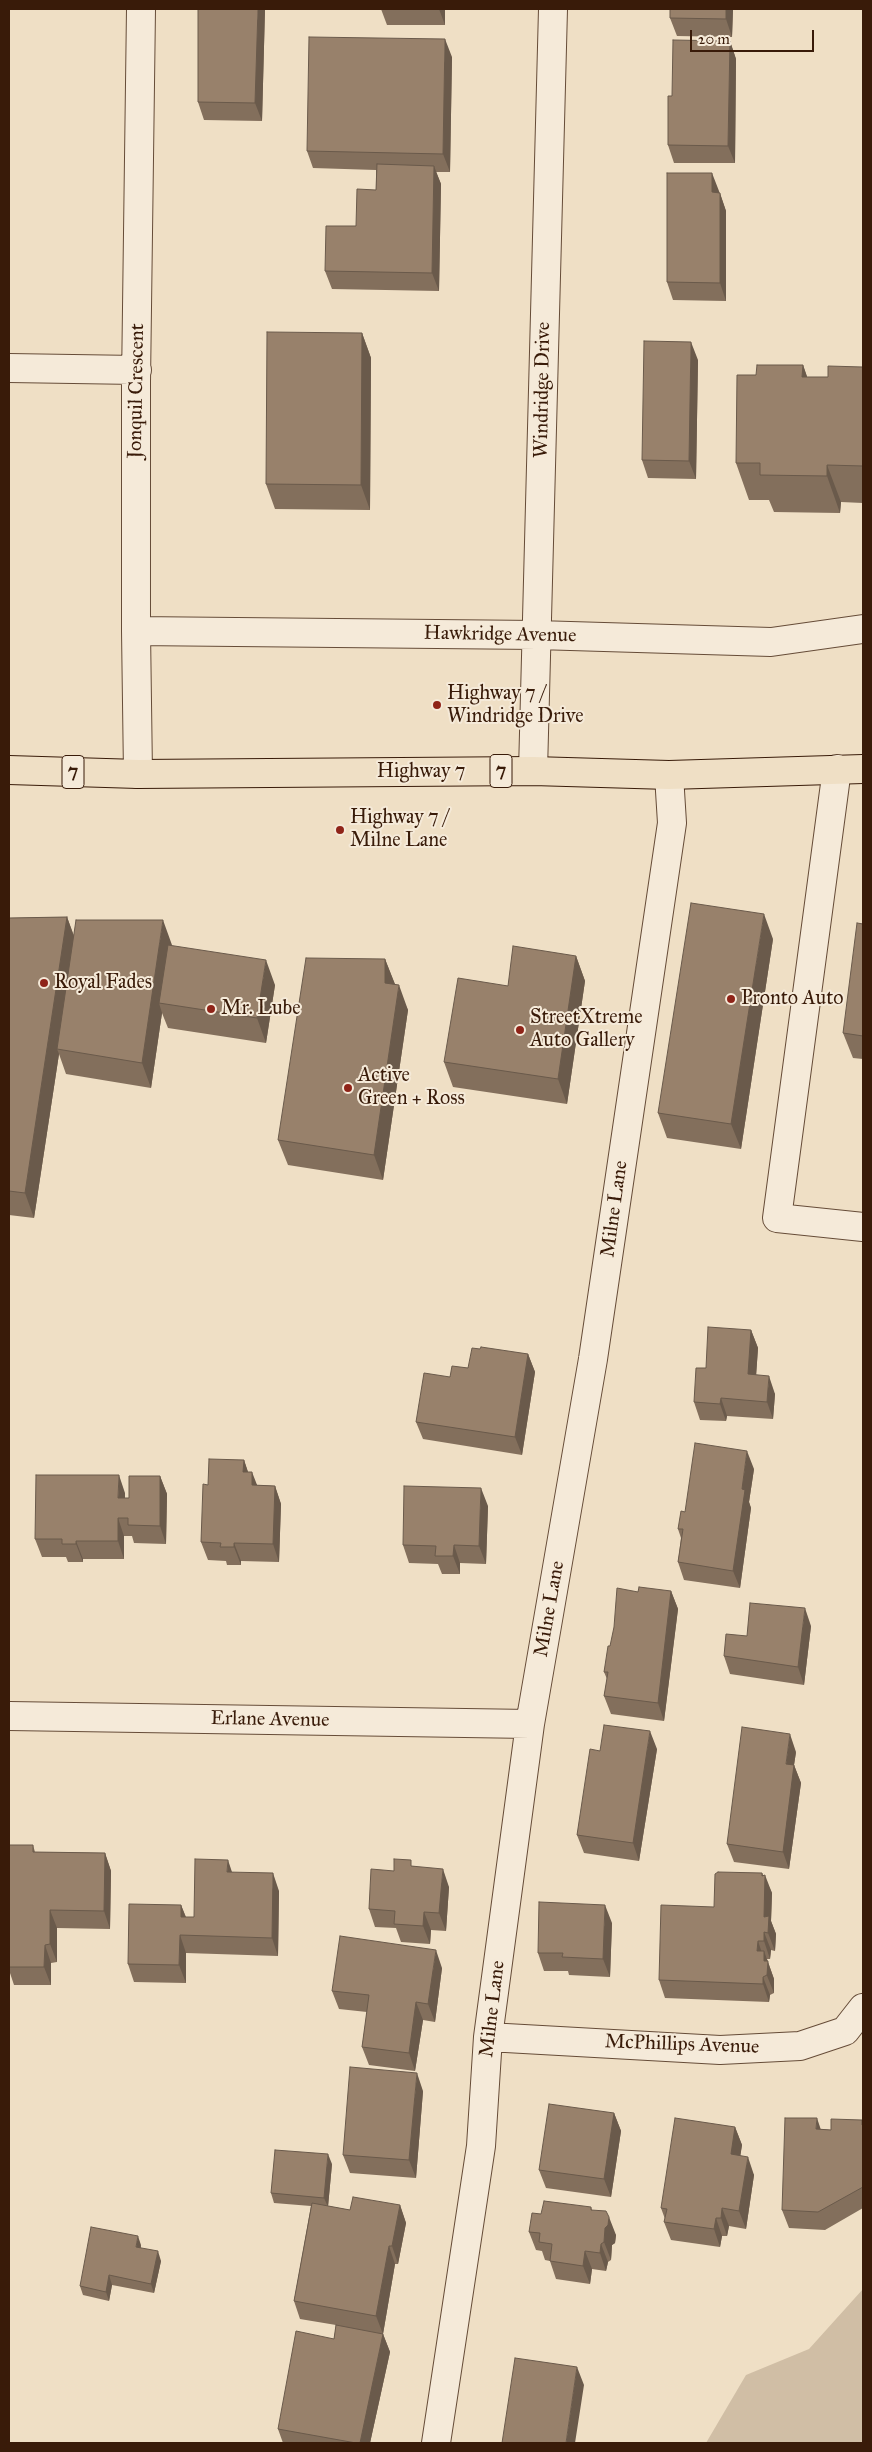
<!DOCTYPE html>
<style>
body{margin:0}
#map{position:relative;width:872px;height:2452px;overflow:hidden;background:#efdfc5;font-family:"IM FELL Great Primer",serif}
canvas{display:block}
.frame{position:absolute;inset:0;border:10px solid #391b09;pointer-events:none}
.scale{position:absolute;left:690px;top:30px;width:124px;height:22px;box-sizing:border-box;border:2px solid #391b09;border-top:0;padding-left:6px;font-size:15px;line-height:18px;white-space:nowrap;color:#391b09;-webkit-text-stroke:4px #f5ead9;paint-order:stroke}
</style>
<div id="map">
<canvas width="872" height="2452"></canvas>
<div class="frame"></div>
<div class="scale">20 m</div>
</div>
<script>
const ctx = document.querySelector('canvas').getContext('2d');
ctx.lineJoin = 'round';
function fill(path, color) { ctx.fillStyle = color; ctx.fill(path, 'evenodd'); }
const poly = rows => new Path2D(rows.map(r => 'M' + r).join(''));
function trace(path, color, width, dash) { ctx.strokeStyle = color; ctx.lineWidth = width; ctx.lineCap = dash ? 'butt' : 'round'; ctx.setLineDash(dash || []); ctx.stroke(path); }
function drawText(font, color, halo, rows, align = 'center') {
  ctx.font = font + ' "IM FELL Great Primer",serif'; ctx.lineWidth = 4; ctx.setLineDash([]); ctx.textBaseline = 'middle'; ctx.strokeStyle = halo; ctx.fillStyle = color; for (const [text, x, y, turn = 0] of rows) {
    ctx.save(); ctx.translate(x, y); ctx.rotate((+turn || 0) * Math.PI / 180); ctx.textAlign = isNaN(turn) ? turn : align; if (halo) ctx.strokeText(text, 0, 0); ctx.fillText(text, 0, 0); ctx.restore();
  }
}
fill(poly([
 [863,2289,863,2443,706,2443,746,2375,809,2349]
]), '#d0bea5');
const minor = poly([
 [9,368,137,370],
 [136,631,537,635,771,642,863,629],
 [837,769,777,1218,863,1227],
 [533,771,553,9],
 [138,774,136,631,136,382,141,9],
 [9,1716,530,1724],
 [488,2037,720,2050,800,2046,845,2031,863,2008],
 [436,2443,481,2146,488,2037,530,1724,593,1359,672,823,669,775]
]);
const major = poly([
 [9,770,138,774,533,771,669,775,863,769]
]);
trace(minor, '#664c38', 30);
trace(major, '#391b09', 30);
trace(minor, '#f5ead9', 28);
trace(major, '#efdfc5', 28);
fill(poly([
 [265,9,262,121,204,120,198,102],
 [381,9,445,9,445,25,387,25],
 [670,9,733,9,732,37,677,36,670,18],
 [730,41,736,59,735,163,674,163,668,145,672,96],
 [452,57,450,172,436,172,441,184,439,291,332,289,325,271,356,226,376,190,376,170,313,168,307,151],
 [719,191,726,211,726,301,673,300,667,282],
 [362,333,371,358,370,510,275,509,266,484],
 [698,360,696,479,648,478,642,460],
 [803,365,807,377,828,377,863,367,863,503,841,502,840,513,774,512,769,500,749,500,736,463,756,375],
 [67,917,74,936,172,946,275,985,266,1043,168,1028,162,1013,151,1088,66,1074,59,1054,34,1218,9,1215,9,918],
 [863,924,863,1059,853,1058,843,1033],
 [773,939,741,1149,667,1138,658,1113],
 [576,956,585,981,567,1104,453,1087,444,1062,508,986],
 [385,959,395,985,408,1010,383,1180,288,1165,278,1140],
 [751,1330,758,1348,756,1375,775,1394,773,1419,727,1416,726,1421,700,1420,694,1402,706,1368],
 [480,1349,528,1354,535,1372,522,1455,423,1439,416,1422,450,1377,468,1368],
 [244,1460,248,1472,257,1485,275,1486,281,1504,279,1562,241,1561,241,1565,227,1565,226,1561,208,1560,201,1542,208,1485],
 [754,1469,749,1502,751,1508,740,1588,684,1580,678,1562,681,1538,678,1529,685,1512],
 [160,1476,167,1494,166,1544,134,1543,132,1536,124,1536,124,1559,83,1559,83,1562,68,1562,66,1557,42,1557,35,1539,125,1493,125,1498,129,1498],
 [488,1506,486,1564,460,1563,460,1574,442,1574,438,1564,409,1563,403,1545],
 [671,1591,678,1609,664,1721,611,1714,604,1696,607,1679,604,1672,610,1646,638,1592],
 [811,1626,804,1685,730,1674,724,1656,747,1636],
 [657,1749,639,1861,584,1853,577,1835,600,1751],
 [796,1752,794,1765,801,1783,789,1869,734,1862,727,1844],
 [9,1845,33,1845,35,1852,105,1853,111,1871,110,1929,57,1928,57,1962,51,1963,51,1985,14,1985,9,1970],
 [414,1866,449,1887,446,1931,431,1930,430,1944,401,1942,396,1928,375,1927,369,1909,394,1871],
 [232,1872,279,1891,278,1956,186,1953,186,1983,134,1982,128,1964,181,1905,186,1917,194,1917],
 [762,1873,772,1893,771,1921,776,1934,775,1951,771,1950,770,1959,767,1959,774,1979,774,1993,770,1995,769,2002,665,1998,659,1980,714,1907],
 [612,1923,610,1977,569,1975,568,1971,544,1971,538,1953],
 [442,1968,435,2022,423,2020,415,2071,369,2065,362,2047,367,2012,339,2009,332,1991],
 [423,2091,416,2178,350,2173,343,2155],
 [614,2113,621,2131,611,2197,546,2188,539,2170],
 [862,2120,863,2124,863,2208,825,2230,789,2228,782,2210,821,2129,831,2130],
 [735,2127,742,2145,740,2156,754,2175,746,2229,729,2226,727,2236,722,2236,720,2247,671,2240,664,2222,665,2219,661,2208],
 [332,2164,328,2206,350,2210,400,2205,406,2223,398,2264,395,2264,383,2334,390,2352,370,2443,283,2443,278,2429,334,2339,336,2325,300,2319,294,2301,311,2206,274,2203,271,2193],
 [591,2207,592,2210,616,2235,615,2243,612,2245,611,2260,608,2262,606,2271,592,2269,590,2284,556,2279,550,2261,545,2260,542,2251,536,2250,529,2232,541,2214],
 [141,2245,141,2248,161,2261,154,2293,112,2285,109,2301,83,2295,80,2286]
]), '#836f5c');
fill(poly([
 [258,9,265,9,262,121,255,103],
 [439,9,445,9,445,25],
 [726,9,733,9,732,37,726,19],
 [445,39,452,57,450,172,443,154],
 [730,41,736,59,735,163,728,146],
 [434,166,441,184,439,291,432,273],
 [712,173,719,191,719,210,712,192],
 [720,193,726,211,726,301,720,283],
 [362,333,371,358,370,510,361,485],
 [691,342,698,360,696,479,689,461],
 [803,365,816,402,802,377],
 [827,465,841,502,840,513,827,476],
 [764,914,773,939,741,1149,731,1124],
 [67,917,76,942,57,1049,59,1054,34,1218,25,1193],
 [163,920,172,945,164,1004,159,1003,162,1013,151,1088,142,1063],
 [576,956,585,981,567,1104,558,1079],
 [385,959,395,984,394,1008,385,983],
 [266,960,275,985,266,1043,257,1018],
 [399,985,408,1010,383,1180,374,1155],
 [751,1330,758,1348,755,1392,748,1374],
 [528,1354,535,1372,522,1455,515,1437],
 [769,1376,775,1394,773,1419,767,1402],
 [721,1398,727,1416,726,1421,720,1404],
 [747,1451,754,1469,749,1502,751,1508,740,1588,733,1571,742,1489],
 [244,1460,250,1478,243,1472],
 [252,1472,259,1490,252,1485],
 [119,1475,125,1493,125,1516,118,1498],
 [160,1476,167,1494,166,1544,160,1526],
 [275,1486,281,1504,279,1562,273,1544],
 [481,1488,488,1506,486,1564,479,1546],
 [118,1518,124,1536,124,1559,118,1541],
 [76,1541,83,1559,83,1562,76,1544],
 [234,1543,241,1561,241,1565,234,1547],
 [454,1545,460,1563,460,1574,453,1556],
 [671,1591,678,1609,664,1721,658,1703],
 [805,1608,811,1626,804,1685,798,1667],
 [650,1731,657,1749,639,1861,633,1843],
 [790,1734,796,1752,794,1765,801,1783,789,1869,783,1852,786,1764],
 [105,1853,111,1871,110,1929,104,1911],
 [228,1860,234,1878,227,1872],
 [443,1869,449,1887,446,1931,439,1913],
 [273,1873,279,1891,278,1956,272,1938],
 [762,1873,765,1883,765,1875,772,1893,771,1921,776,1934,775,1951,768,1933,764,1917],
 [181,1905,188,1923,181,1917],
 [605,1905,612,1923,610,1977,603,1959],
 [50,1910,57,1928,57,1962,50,1944],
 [424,1912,431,1930,430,1944,423,1926],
 [764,1932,771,1950,770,1959,764,1941],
 [180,1935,186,1953,186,1983,179,1965],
 [758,1941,764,1959,764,1951,774,1979,774,1993,757,1951],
 [45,1945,51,1963,51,1985,44,1967],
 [436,1950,442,1968,435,2022,428,2004],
 [763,1977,770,1995,769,2002,763,1984],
 [416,2002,423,2020,415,2071,409,2053],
 [417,2073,423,2091,416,2178,409,2160],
 [614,2113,621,2131,611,2197,604,2179],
 [817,2118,823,2136,816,2129],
 [735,2127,742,2145,738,2172,731,2154],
 [328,2154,332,2164,328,2207,324,2198],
 [748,2157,754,2175,746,2229,739,2211],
 [400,2205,406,2223,398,2264,392,2246],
 [722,2208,729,2226,727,2236,721,2218],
 [609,2217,616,2235,615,2243,612,2245,611,2260,604,2242,605,2228],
 [716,2218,722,2236,720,2247,714,2229],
 [138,2236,141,2245,139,2256,136,2247],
 [601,2244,608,2262,606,2271,600,2253],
 [389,2246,395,2264,383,2334,376,2316],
 [158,2251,161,2261,154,2293,151,2284],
 [585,2251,592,2269,590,2284,583,2266],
 [109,2275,112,2285,109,2301,106,2292],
 [383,2334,390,2352,370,2443,360,2443],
 [577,2367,584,2385,575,2443,566,2443]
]), '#6a5a4b');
const building = poly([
 [198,9,258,9,255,103,198,102,198,9],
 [670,9,726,9,726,19,670,18,670,9],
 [309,37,445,39,443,154,307,151,309,37],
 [673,40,730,41,728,146,668,145,668,96,672,96,673,40],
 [377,164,434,166,432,273,325,271,326,226,356,226,357,189,376,190,377,164],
 [667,173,712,173,712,192,720,193,720,283,667,282,667,173],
 [267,332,362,333,361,485,266,484,267,332],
 [644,341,691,342,689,461,642,460,644,341],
 [757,365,803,365,802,377,828,377,828,366,863,367,863,466,827,465,827,476,760,475,760,463,736,463,737,375,756,375,757,365],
 [691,903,764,914,731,1124,658,1113,691,903],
 [67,917,25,1193,9,1191,9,918,67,917],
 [76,920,163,920,142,1063,57,1049,76,920],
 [857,923,863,924,863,1036,843,1033,857,923],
 [168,945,266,960,257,1018,159,1003,168,945],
 [513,946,576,956,558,1079,444,1062,458,978,508,986,513,946],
 [306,958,385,959,385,983,399,985,374,1155,278,1140,306,958],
 [708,1327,751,1330,748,1374,769,1376,767,1402,721,1398,720,1404,694,1402,696,1368,706,1368,708,1327],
 [481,1347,528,1354,515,1437,416,1422,424,1373,450,1377,452,1366,468,1368,472,1348,480,1349,481,1347],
 [695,1443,747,1451,742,1489,745,1490,733,1571,678,1562,683,1529,678,1529,681,1511,685,1512,695,1443],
 [209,1459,244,1460,243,1472,252,1472,252,1485,275,1486,273,1544,234,1543,234,1547,220,1547,221,1543,201,1542,203,1484,208,1485,209,1459],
 [36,1475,119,1475,118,1498,129,1498,129,1476,160,1476,160,1526,128,1525,128,1518,118,1518,118,1541,76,1541,76,1544,62,1544,62,1539,35,1539,36,1475],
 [404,1486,481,1488,479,1546,454,1545,453,1556,435,1556,436,1546,403,1545,404,1486],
 [639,1587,671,1591,658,1703,604,1696,608,1672,604,1672,608,1646,610,1646,614,1627,617,1588,638,1592,639,1587],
 [750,1603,805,1608,798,1667,724,1656,726,1634,747,1636,750,1603],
 [604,1725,650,1731,633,1843,577,1835,590,1749,600,1751,604,1725],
 [742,1727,790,1734,786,1764,794,1765,783,1852,727,1844,742,1727],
 [9,1845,33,1845,33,1852,105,1853,104,1911,50,1910,50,1944,45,1945,44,1967,9,1967,9,1845],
 [195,1859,228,1860,227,1872,273,1873,272,1938,180,1935,179,1965,128,1964,129,1904,181,1905,181,1917,194,1917,195,1859],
 [394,1859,411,1860,411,1866,443,1869,439,1913,424,1912,423,1926,394,1924,395,1911,369,1909,371,1869,394,1871,394,1859],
 [718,1872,762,1873,762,1876,765,1875,764,1917,769,1916,768,1933,764,1932,764,1941,758,1941,757,1951,764,1951,764,1961,768,1961,767,1975,763,1977,763,1984,659,1980,661,1905,714,1907,715,1874,718,1872],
 [539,1902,605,1905,603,1959,562,1957,563,1953,538,1953,539,1902],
 [340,1936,436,1950,428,2004,416,2002,409,2053,362,2047,369,1995,332,1991,340,1936],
 [350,2067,417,2073,409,2160,343,2155,350,2067],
 [549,2104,614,2113,604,2179,539,2170,549,2104],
 [675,2118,735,2127,731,2154,748,2157,739,2211,722,2208,721,2218,716,2218,714,2229,664,2222,667,2209,661,2208,675,2118],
 [785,2118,817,2118,816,2129,831,2130,831,2119,862,2120,862,2125,863,2125,863,2187,818,2212,782,2210,785,2118],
 [275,2150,328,2154,324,2198,271,2193,275,2150],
 [353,2197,400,2205,392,2246,389,2246,376,2316,294,2301,312,2203,350,2210,353,2197],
 [544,2201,591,2207,591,2210,606,2211,609,2217,608,2225,605,2228,604,2242,601,2244,600,2253,585,2251,583,2266,550,2261,552,2244,539,2242,540,2233,529,2232,532,2213,541,2214,544,2201],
 [91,2227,138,2236,136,2247,158,2251,151,2284,109,2275,106,2292,80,2286,91,2227],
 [336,2325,383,2334,360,2443,356,2443,278,2429,296,2331,334,2339,336,2325],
 [515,2358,577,2367,566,2443,502,2443,515,2358]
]);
fill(building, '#98816b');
trace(building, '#6a5a4b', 1);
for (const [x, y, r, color] of [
 [437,705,5,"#8f2418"],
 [340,830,5,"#8f2418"],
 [44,983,5,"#8f2418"],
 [731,999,5,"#8f2418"],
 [211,1009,5,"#8f2418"],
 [520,1030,5,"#8f2418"],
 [348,1088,5,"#8f2418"]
]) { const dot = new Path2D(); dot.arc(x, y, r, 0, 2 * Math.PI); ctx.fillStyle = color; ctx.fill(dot); trace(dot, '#f5ead9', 2); }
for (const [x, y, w] of [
 [501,771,22],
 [73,772,22]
]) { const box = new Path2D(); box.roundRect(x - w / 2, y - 16.5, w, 33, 4); ctx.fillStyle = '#f5ead9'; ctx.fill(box); trace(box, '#391b09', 1); }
drawText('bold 19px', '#391b09', null, [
 ["7",501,771],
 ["7",73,772]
]);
drawText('20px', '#391b09', '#f5ead9', [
 ["Windridge Drive",543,390,-89],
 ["Jonquil Crescent",137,391,-89],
 ["Hawkridge Avenue",500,635,1],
 ["Highway 7",421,772],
 ["Milne Lane",615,1209,-82],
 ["Milne Lane",550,1609,-80],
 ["Erlane Avenue",270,1720,1],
 ["Milne Lane",493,2009,-83],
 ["McPhillips Avenue",682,2045,2]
]);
drawText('20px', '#391b09', '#f5ead9', [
 ["Highway 7 /",447,694],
 ["Windridge Drive",447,717],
 ["Highway 7 /",350,818],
 ["Milne Lane",350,841],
 ["Royal Fades",54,983],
 ["Pronto Auto",741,999],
 ["Mr. Lube",221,1009],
 ["StreetXtreme",530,1018],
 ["Auto Gallery",530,1041],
 ["Active",358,1076],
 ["Green + Ross",358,1099]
], 'left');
</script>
